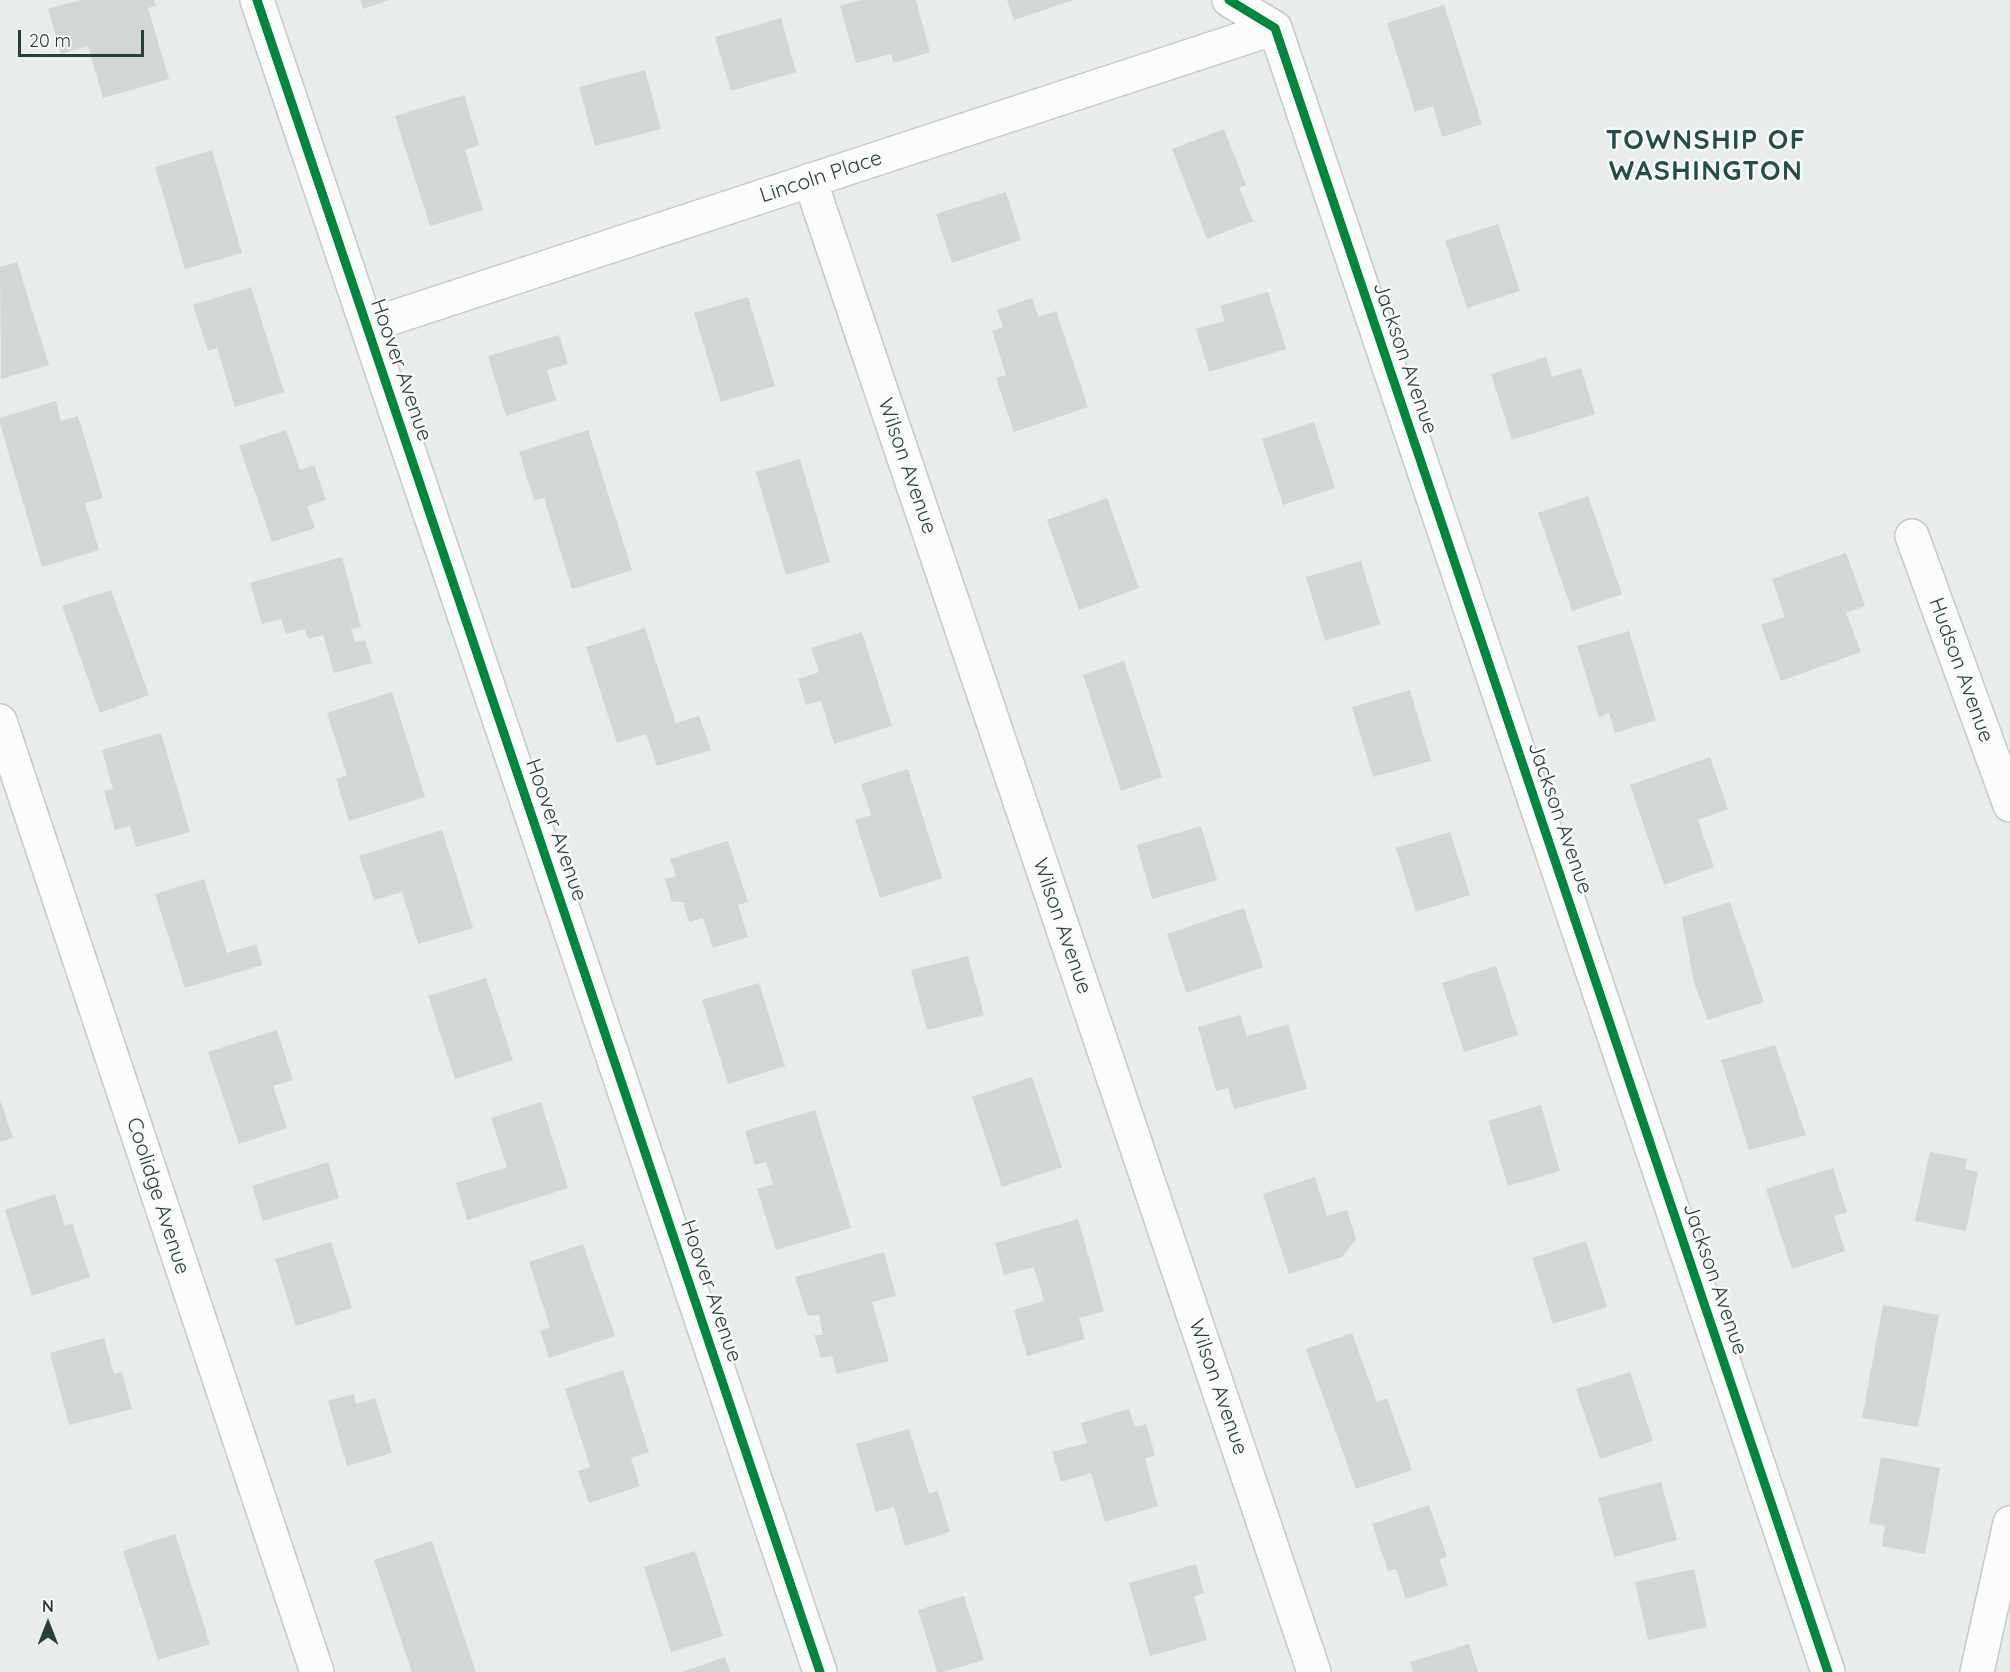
<!DOCTYPE html>
<style>
body{margin:0}
#map{position:relative;width:2010px;height:1672px;overflow:hidden;background:#e8edeb;font-family:Quicksand,sans-serif}
canvas{display:block}
.north{position:absolute;left:18px;top:1594px;width:60px;height:60px;-webkit-text-stroke:4px #f7faf9;paint-order:stroke;rotate:0deg;font-size:16px;font-weight:700;line-height:24px;text-align:center;color:#283e3b}
.north::after{content:'';display:block;margin:auto;width:21px;height:27px;background:#283e3b;clip-path:polygon(50% 0,100% 100%,50% 72%,0 100%)}
.scale{position:absolute;left:18px;top:30px;width:126px;height:27px;box-sizing:border-box;border:3px solid #283e3b;border-top:0;padding-left:8px;font-size:18px;line-height:21px;white-space:nowrap;color:#283e3b;-webkit-text-stroke:4px #f7faf9;paint-order:stroke}
</style>
<div id="map">
<canvas width="2010" height="1672"></canvas>
<div class="north">N</div>
<div class="scale">20 m</div>
</div>
<script>
const ctx = document.querySelector('canvas').getContext('2d');
ctx.lineJoin = 'round';
function fill(path, color) { ctx.fillStyle = color; ctx.fill(path, 'evenodd'); }
const poly = rows => new Path2D(rows.map(r => 'M' + r).join(''));
function trace(path, color, width, dash) { ctx.strokeStyle = color; ctx.lineWidth = width; ctx.lineCap = dash ? 'butt' : 'round'; ctx.setLineDash(dash || []); ctx.stroke(path); }
function drawText(font, color, halo, rows, align = 'center') {
  ctx.font = font + ' Quicksand,sans-serif'; ctx.lineWidth = 5; ctx.setLineDash([]); ctx.textBaseline = 'middle'; ctx.strokeStyle = halo; ctx.fillStyle = color; for (const [text, x, y, turn = 0] of rows) {
    ctx.save(); ctx.translate(x, y); ctx.rotate((+turn || 0) * Math.PI / 180); ctx.textAlign = isNaN(turn) ? turn : align; if (halo) ctx.strokeText(text, 0, 0); ctx.fillText(text, 0, 0); ctx.restore();
  }
}
fill(poly([
 [80,0,154,0,156,6,148,8,169,79,103,98,88,46,61,54,48,9],
 [360,0,389,0,363,9],
 [860,0,916,0,930,52,894,63,891,54,856,63,840,6],
 [1007,0,1073,0,1014,20],
 [1444,5,1482,124,1442,137,1433,106,1415,112,1387,23],
 [781,18,796,72,731,91,715,37],
 [645,70,661,129,595,146,579,87],
 [464,95,479,145,465,150,483,210,430,226,395,116],
 [1224,129,1246,185,1239,188,1253,221,1207,239,1172,149],
 [212,150,242,253,185,269,155,167],
 [1006,192,1021,240,952,263,936,214],
 [1498,224,1520,291,1467,308,1445,241],
 [17,262,49,365,1,379,0,267],
 [251,287,284,392,235,407,217,348,208,351,193,305],
 [1268,292,1286,349,1209,372,1196,329,1225,321,1220,306],
 [748,297,775,386,721,402,694,313],
 [1032,298,1038,317,1056,311,1088,407,1014,432,996,378,1006,375,992,331,1003,327,997,310],
 [559,335,568,364,547,370,556,400,506,416,488,356],
 [1546,357,1552,377,1581,368,1595,414,1512,440,1491,374],
 [56,401,61,421,78,416,103,498,85,503,99,550,42,567,0,424,0,418],
 [1314,422,1335,488,1283,505,1262,439],
 [286,430,300,470,314,465,326,500,307,506,315,528,272,542,239,446],
 [588,430,632,570,572,589,544,498,534,500,519,452],
 [800,459,830,562,786,575,756,472],
 [1588,496,1622,594,1572,611,1538,513],
 [1107,498,1139,588,1079,610,1047,520],
 [1846,553,1865,606,1846,613,1861,652,1781,681,1761,625,1785,617,1772,579],
 [342,557,361,627,351,629,355,642,365,640,372,663,334,673,323,635,308,639,305,629,286,634,281,619,262,624,250,583],
 [1361,561,1380,624,1325,641,1306,577],
 [111,590,149,695,100,713,62,606],
 [645,628,676,723,699,716,711,750,657,766,646,734,617,743,586,647],
 [1629,631,1656,720,1615,733,1609,713,1599,717,1577,646],
 [862,632,892,726,834,744,821,701,806,705,798,679,819,672,811,648],
 [1124,661,1162,777,1121,791,1083,675],
 [1410,690,1431,761,1373,777,1352,707],
 [392,692,425,797,349,821,336,779,347,775,327,713],
 [161,733,190,832,136,847,130,826,115,830,104,791,113,789,102,750],
 [1710,757,1728,809,1698,820,1714,867,1664,885,1630,785],
 [908,769,942,878,880,898,855,820,871,815,861,784],
 [1201,826,1217,880,1152,899,1137,845],
 [442,830,473,928,418,944,402,892,374,900,359,856],
 [1450,832,1470,895,1416,912,1396,848],
 [728,841,748,902,738,905,748,937,713,948,703,918,689,922,683,902,672,902,665,879,676,876,670,859],
 [204,879,227,953,256,944,262,965,185,988,155,894],
 [1730,902,1764,1002,1708,1020,1694,983,1682,917],
 [1244,908,1263,967,1186,993,1167,934],
 [968,956,984,1015,927,1030,911,970],
 [1496,966,1518,1035,1464,1052,1442,983],
 [486,978,513,1060,455,1079,428,996],
 [759,983,785,1066,728,1084,702,1000],
 [1240,1015,1247,1036,1288,1024,1307,1089,1234,1109,1228,1088,1216,1091,1198,1027],
 [277,1030,293,1080,273,1086,287,1128,239,1144,208,1052],
 [1775,1045,1806,1135,1749,1150,1721,1060],
 [1032,1077,1062,1167,1002,1187,972,1097],
 [0,1100,13,1138,0,1142],
 [541,1102,568,1188,467,1220,456,1183,507,1167,491,1118],
 [1541,1105,1560,1171,1508,1186,1488,1121],
 [815,1110,851,1228,776,1250,757,1189,773,1184,766,1162,755,1165,745,1131],
 [1930,1152,1967,1159,1965,1169,1978,1172,1966,1231,1915,1221],
 [328,1162,339,1198,263,1221,252,1186],
 [1833,1168,1847,1212,1834,1216,1845,1251,1792,1269,1766,1189],
 [1315,1177,1327,1216,1347,1210,1356,1239,1342,1257,1289,1274,1263,1194],
 [55,1194,65,1226,72,1223,90,1277,32,1296,5,1210],
 [1078,1219,1104,1311,1079,1318,1085,1339,1027,1356,1014,1310,1044,1301,1034,1267,1004,1275,995,1243],
 [1586,1241,1607,1307,1553,1324,1532,1258],
 [331,1242,352,1308,296,1326,275,1259],
 [583,1244,615,1336,549,1358,540,1331,550,1327,529,1262],
 [884,1252,896,1296,872,1302,889,1361,837,1374,832,1356,821,1358,814,1335,823,1335,819,1315,807,1315,795,1277],
 [1883,1305,1939,1315,1918,1427,1862,1418],
 [1352,1333,1377,1402,1387,1398,1412,1470,1356,1489,1306,1349],
 [104,1338,114,1374,122,1372,132,1409,69,1425,50,1353],
 [623,1370,649,1452,631,1458,640,1486,589,1503,578,1471,590,1467,565,1389],
 [1630,1372,1653,1441,1600,1459,1576,1389],
 [354,1394,356,1404,375,1398,392,1453,347,1466,328,1401],
 [1129,1409,1135,1427,1146,1424,1155,1455,1145,1459,1158,1506,1105,1522,1091,1473,1061,1482,1052,1452,1087,1443,1081,1423],
 [909,1429,929,1494,938,1491,950,1532,905,1546,894,1507,876,1512,856,1444],
 [1881,1457,1940,1468,1925,1554,1882,1546,1885,1526,1869,1523],
 [1661,1482,1677,1540,1614,1557,1598,1498],
 [1429,1505,1447,1557,1439,1559,1448,1585,1406,1599,1396,1569,1388,1571,1372,1524],
 [175,1534,210,1644,158,1660,123,1551],
 [432,1541,476,1672,412,1672,374,1560],
 [695,1551,723,1636,671,1652,644,1567],
 [1196,1564,1204,1593,1194,1596,1207,1640,1150,1656,1129,1583],
 [1694,1569,1707,1627,1648,1640,1635,1582],
 [964,1596,984,1660,943,1672,937,1672,918,1610],
 [1469,1644,1478,1672,1413,1672,1410,1662],
 [725,1657,730,1672,682,1672]
]), '#d2d6d5');
const minor = poly([
 [257,0,820,1672],
 [1229,0,1275,28,1828,1672],
 [810,180,1314,1672],
 [367,326,1275,28],
 [1912,536,2010,805],
 [0,721,317,1672],
 [1977,1672,2010,1523]
]);
trace(minor, '#c5cac8', 36);
trace(minor, '#fcfcfc', 33);
trace(poly([
 [257,0,820,1672],
 [1229,0,1275,28,1828,1672]
]), '#00873e', 9);
drawText('21px', '#283e3b', '#f7faf9', [
 ["Lincoln Place",821,177,-18],
 ["Jackson Avenue",1405,358,71],
 ["Hoover Avenue",401,370,71],
 ["Wilson Avenue",907,466,71],
 ["Hudson Avenue",1961,670,70],
 ["Jackson Avenue",1560,818,71],
 ["Hoover Avenue",556,830,71],
 ["Wilson Avenue",1062,926,71],
 ["Coolidge Avenue",158,1196,72],
 ["Jackson Avenue",1715,1279,71],
 ["Hoover Avenue",711,1291,71],
 ["Wilson Avenue",1218,1387,71]
]);
ctx.letterSpacing = '1.5px';
drawText('bold 27px', '#264e49', '#f7faf9', [
 ["TOWNSHIP OF",1706,141],
 ["WASHINGTON",1706,172]
]);
ctx.letterSpacing = '0px';
</script>
